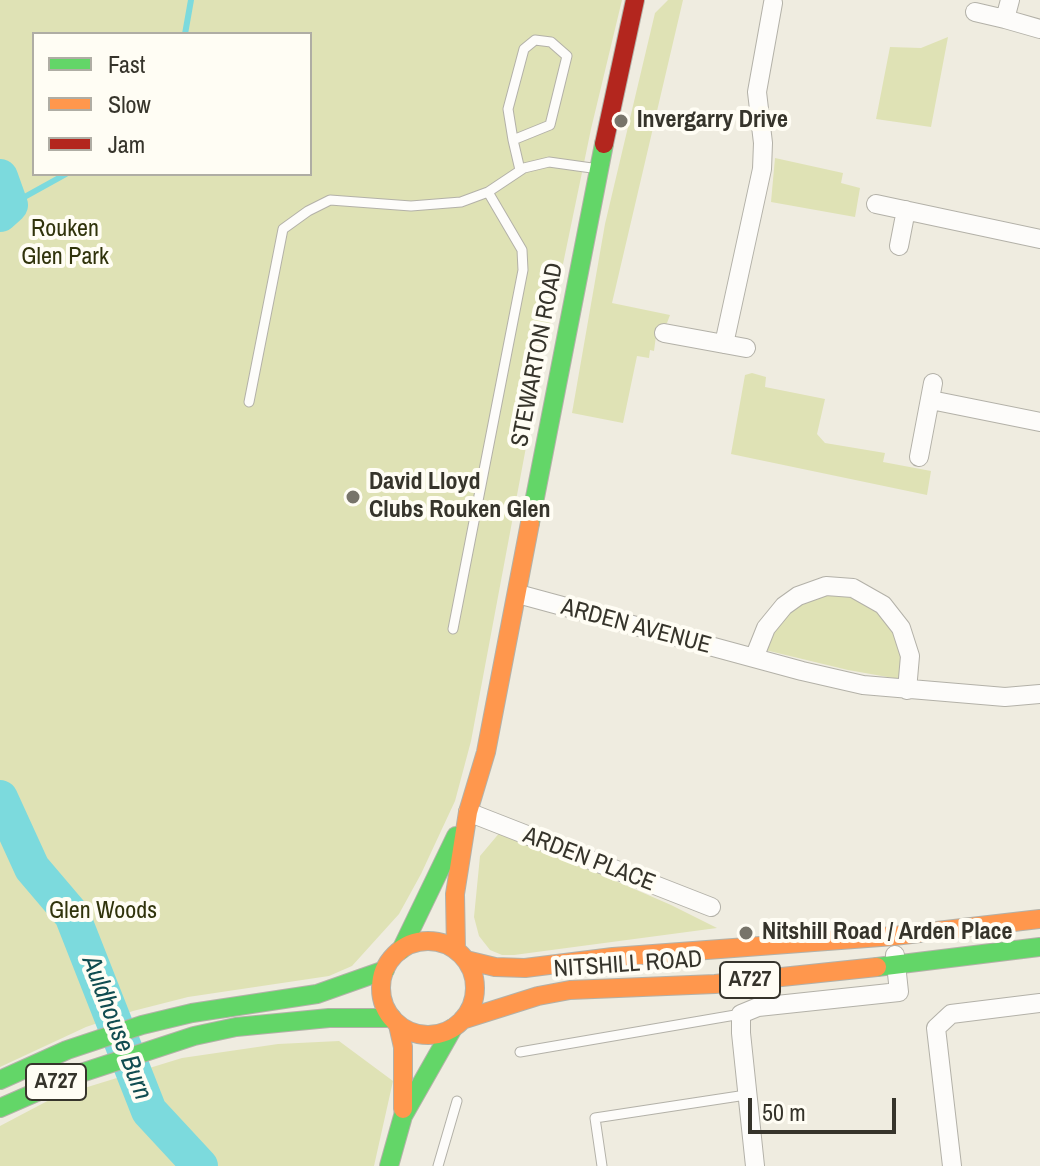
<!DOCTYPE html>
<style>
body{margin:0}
#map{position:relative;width:1040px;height:1166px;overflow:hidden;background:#efece0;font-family:"Archivo Narrow",sans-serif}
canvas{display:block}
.legend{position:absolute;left:32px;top:32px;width:280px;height:144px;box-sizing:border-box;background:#fffdf4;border:2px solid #afada4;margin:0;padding:10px 14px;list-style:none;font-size:24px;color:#36342b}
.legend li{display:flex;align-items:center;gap:16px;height:40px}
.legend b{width:40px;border:2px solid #afada4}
.scale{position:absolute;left:748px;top:1098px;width:148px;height:36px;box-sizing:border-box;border:4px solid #36342b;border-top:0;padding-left:10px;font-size:24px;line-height:28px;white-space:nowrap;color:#36342b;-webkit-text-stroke:6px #fffdf4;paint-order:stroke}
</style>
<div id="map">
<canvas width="1040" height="1166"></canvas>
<ul class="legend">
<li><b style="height:10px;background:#63d668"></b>Fast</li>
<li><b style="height:10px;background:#ff974d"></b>Slow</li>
<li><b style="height:10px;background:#b3261e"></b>Jam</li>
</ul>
<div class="scale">50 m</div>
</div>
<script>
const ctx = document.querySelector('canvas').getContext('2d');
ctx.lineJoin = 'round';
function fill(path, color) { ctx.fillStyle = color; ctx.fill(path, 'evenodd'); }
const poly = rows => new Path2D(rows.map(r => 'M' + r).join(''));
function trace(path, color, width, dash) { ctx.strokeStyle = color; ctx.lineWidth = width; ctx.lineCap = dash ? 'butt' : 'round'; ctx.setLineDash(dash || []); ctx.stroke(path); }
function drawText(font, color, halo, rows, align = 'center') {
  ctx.font = font + ' "Archivo Narrow",sans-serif'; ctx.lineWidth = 8; ctx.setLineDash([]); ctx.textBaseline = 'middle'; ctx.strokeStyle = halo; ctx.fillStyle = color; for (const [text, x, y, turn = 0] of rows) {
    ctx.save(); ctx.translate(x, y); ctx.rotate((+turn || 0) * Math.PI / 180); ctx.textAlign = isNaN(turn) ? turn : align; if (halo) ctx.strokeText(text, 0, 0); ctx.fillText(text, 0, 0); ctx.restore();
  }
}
fill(poly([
 [0,0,622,0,591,129,535,399,471,741,455,801,421,874,399,914,352,966,329,976,188,997,133,1011,86,1027,0,1067],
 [34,34,310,34,310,174,34,174],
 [668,0,683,0,612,303,670,315,667,323,657,328,654,351,650,350,649,358,637,356,623,423,572,413,605,224,655,13],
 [948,37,931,127,876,119,890,47,921,48],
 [775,158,843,173,841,183,860,188,855,217,771,202],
 [752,373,766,377,765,387,825,399,817,434,825,443,885,453,883,462,931,471,927,495,731,454,745,375],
 [837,594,857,598,875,607,899,637,904,677,899,679,848,670,765,650,772,631,799,603,818,596],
 [501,831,671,905,717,928,514,955,502,955,490,950,479,936,474,917,480,856],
 [339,1041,393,1081,374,1166,0,1166,0,1126,55,1097,182,1058,278,1044]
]), '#dfe2b5');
trace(poly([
 [185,34,191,0],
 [10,205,66,174]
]), '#7cdadd', 6);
trace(poly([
 [0,177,10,205,0,214],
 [0,798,32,868,72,915,149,1111,200,1166]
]), '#7cdadd', 36);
const lane = poly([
 [513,140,550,125,567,56,551,42,535,40,524,49,508,109,513,140,520,170],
 [249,402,283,229,308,211,330,200,411,206,461,202,488,192,524,168,549,162,599,169],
 [453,629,523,270,522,250,488,192],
 [520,1052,741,1014],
 [438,1166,457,1101],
 [602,1166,595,1118,746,1095]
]);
const street = poly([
 [1010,0,1005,19,1040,29],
 [975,12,1005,19],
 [876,204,1040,239],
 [899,246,906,210],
 [664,333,746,348],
 [724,344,762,169,763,143,757,92,773,3],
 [931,400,1040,422],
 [919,457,933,383],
 [518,594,802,671,863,685,1005,697,1040,694],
 [754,658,766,628,784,606,798,596,826,586,853,588,883,605,901,628,910,656,907,690],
 [468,812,711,907],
 [755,1166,741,1033,741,1014,758,1007,899,992,895,955],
 [952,1166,936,1028,951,1014,1040,1003]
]);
const fast = poly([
 [530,523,604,144],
 [401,950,456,836],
 [877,967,1040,947],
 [0,1080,67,1050,142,1025,192,1013,317,994,385,970],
 [0,1108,78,1074,194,1036,236,1027,329,1018,392,1018],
 [389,1166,403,1116,453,1028]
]);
const slow = poly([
 '381 988a47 47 0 1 1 94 0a47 47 0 1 1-94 0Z',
 [456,950,455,894,468,812,486,752,530,523],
 [466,960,495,967,525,968,613,957,894,936,1040,919],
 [462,1020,538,996,570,990,715,984,877,967],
 [398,1025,403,1047,403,1109]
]);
const jam = poly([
 [604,144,635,0]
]);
trace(lane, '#b3b1a8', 11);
trace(street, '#b3b1a8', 20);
trace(fast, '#b3b1a8', 20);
trace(slow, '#b3b1a8', 20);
trace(jam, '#b3b1a8', 20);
trace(lane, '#fdfcfa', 9);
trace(street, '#fdfcfa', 18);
trace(fast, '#63d668', 18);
trace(slow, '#ff974d', 18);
trace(jam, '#b3261e', 18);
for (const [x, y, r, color] of [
 [621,121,8,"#77746a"],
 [353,497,8,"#77746a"],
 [746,933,8,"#77746a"]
]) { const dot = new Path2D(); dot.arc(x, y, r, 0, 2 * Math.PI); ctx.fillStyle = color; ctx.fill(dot); trace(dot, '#fffdf4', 3); }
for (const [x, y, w] of [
 [750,980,60],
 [56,1082,60]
]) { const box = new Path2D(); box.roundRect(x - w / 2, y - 18, w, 36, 6); ctx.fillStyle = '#fffdf4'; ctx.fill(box); trace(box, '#36342b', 2); }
drawText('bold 22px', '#36342b', null, [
 ["A727",750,980],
 ["A727",56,1082]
]);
drawText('bold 24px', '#36342b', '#fffdf4', [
 ["Invergarry Drive",637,121],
 ["David Lloyd",369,483],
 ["Clubs Rouken Glen",369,511],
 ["Nitshill Road / Arden Place",762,933]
], 'left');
drawText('24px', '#30330b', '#fffdf4', [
 ["Rouken",65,230],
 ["Glen Park",65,258],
 ["Glen Woods",103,912]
]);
drawText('24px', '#36342b', '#fffdf4', [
 ["STEWARTON ROAD",538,355,-79],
 ["ARDEN AVENUE",636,627,15],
 ["ARDEN PLACE",589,860,21],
 ["NITSHILL ROAD",628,965,-4]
]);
drawText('italic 26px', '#104c50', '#fffdf4', [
 ["Auldhouse Burn",116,1028,69]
]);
</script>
